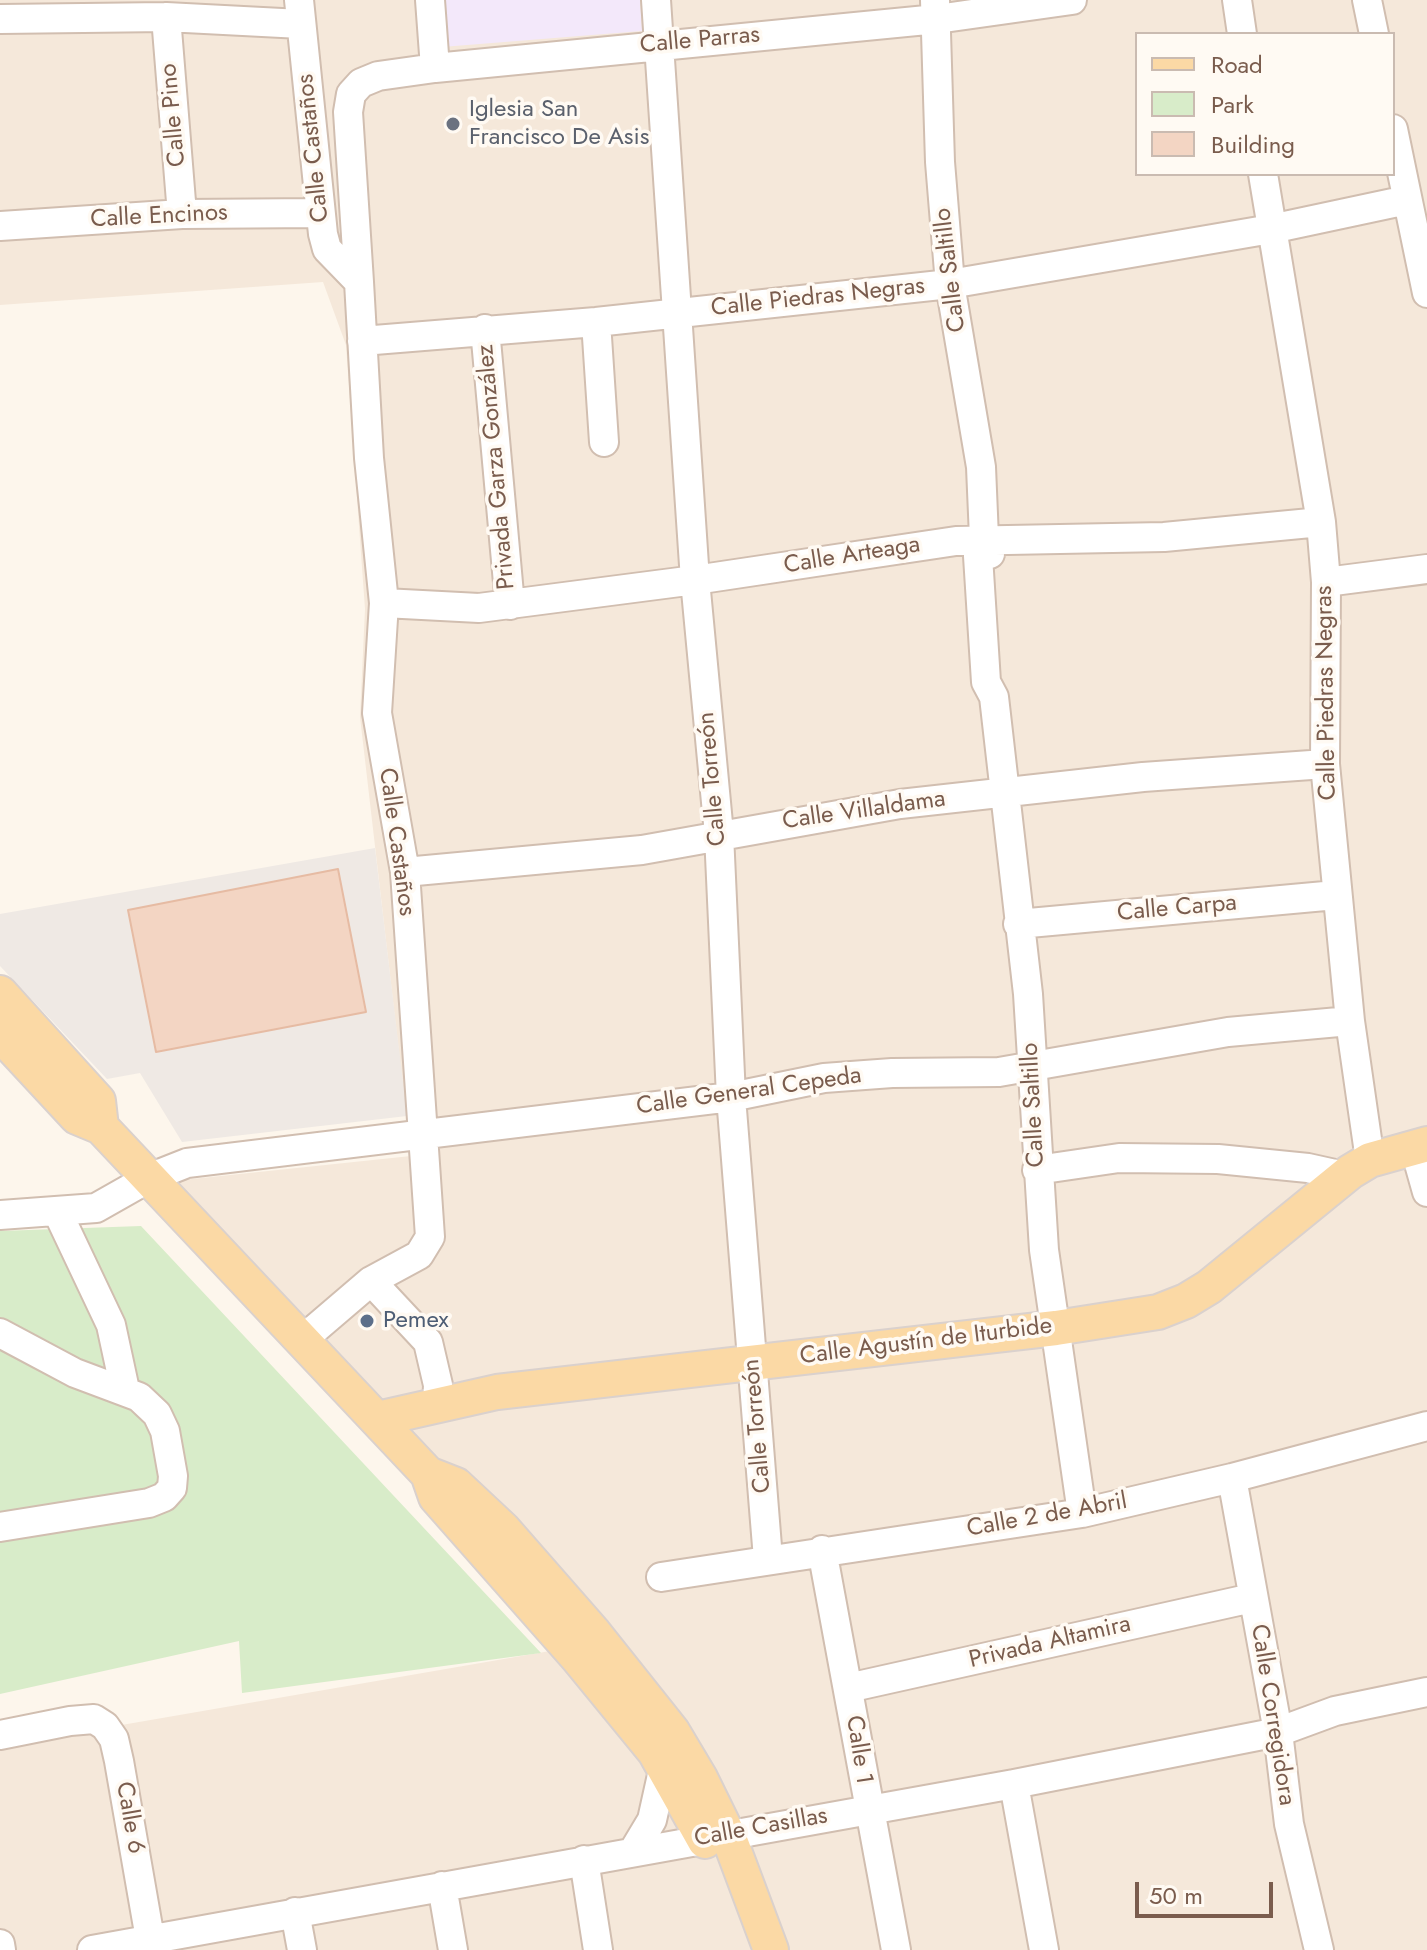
<!DOCTYPE html>
<meta charset="utf-8">
<style>
body{margin:0}
#map{position:relative;width:1427px;height:1950px;overflow:hidden;background:#fdf6ec;font-family:Jost,sans-serif}
canvas{display:block}
.legend{position:absolute;left:1135px;top:32px;width:260px;height:144px;box-sizing:border-box;background:#fffaf3;border:2px solid #cabbb1;margin:0;padding:10px 14px;list-style:none;font-size:24px;color:#7a5c4d}
.legend li{display:flex;align-items:center;gap:16px;height:40px}
.legend b{width:40px;border:2px solid #cabbb1}
.scale{position:absolute;left:1135px;top:1882px;width:138px;height:36px;box-sizing:border-box;border:4px solid #7a5c4d;border-top:0;padding-left:10px;font-size:24px;line-height:28px;white-space:nowrap;color:#7a5c4d;-webkit-text-stroke:6px #fffaf3;paint-order:stroke}
</style>
<div id="map">
<canvas width="1427" height="1950"></canvas>
<ul class="legend">
<li><b style="height:10px;background:#fbd9a5"></b>Road</li>
<li><b style="height:22px;background:#d8ecc9"></b>Park</li>
<li><b style="height:22px;background:#f3d5c3"></b>Building</li>
</ul>
<div class="scale">50 m</div>
</div>
<script>
const ctx = document.querySelector('canvas').getContext('2d');
ctx.lineJoin = 'round';
function fill(path, color) { ctx.fillStyle = color; ctx.fill(path, 'evenodd'); }
const poly = rows => new Path2D(rows.map(r => 'M' + r).join(''));
function trace(path, color, width, dash) { ctx.strokeStyle = color; ctx.lineWidth = width; ctx.lineCap = dash ? 'butt' : 'round'; ctx.setLineDash(dash || []); ctx.stroke(path); }
function drawText(font, color, halo, rows, align = 'center') {
  ctx.font = font + ' Jost,sans-serif'; ctx.lineWidth = 7; ctx.setLineDash([]); ctx.textBaseline = 'middle'; ctx.strokeStyle = halo; ctx.fillStyle = color; for (const [text, x, y, turn = 0] of rows) {
    ctx.save(); ctx.translate(x, y); ctx.rotate((+turn || 0) * Math.PI / 180); ctx.textAlign = isNaN(turn) ? turn : align; if (halo) ctx.strokeText(text, 0, 0); ctx.fillText(text, 0, 0); ctx.restore();
  }
}
fill(poly([
 [0,0,1427,0,1427,1950,0,1950,0,1746,579,1646,154,1183,411,1156,360,717,365,609,346,345,323,282,0,305],
 [1137,34,1393,34,1393,174,1137,174]
]), '#f5e8da');
fill(poly([
 [375,848,407,1116,182,1142,140,1073,107,1079,0,966,0,914]
]), '#efe9e4');
fill(poly([
 [438,0,640,0,642,31,442,47]
]), '#f3e8fa');
fill(poly([
 [141,1226,541,1653,242,1693,239,1641,0,1694,0,1231]
]), '#d8ecc9');
const building = poly([
 [338,869,366,1012,156,1052,128,910,338,869]
]);
fill(building, '#f3d5c3');
trace(building, '#e6bba3', 2);
const minor = poly([
 [299,0,323,234,327,249,359,282,369,458,384,603,377,713,405,872,430,1237,419,1255,371,1281,302,1340],
 [430,0,435,68],
 [656,0,695,580,719,834,731,1097,768,1559],
 [935,0,940,162,950,284,981,467,984,538,990,554],
 [1237,0,1242,34],
 [1367,0,1374,34],
 [166,17,182,214],
 [0,19,166,17,301,24],
 [1393,129,1427,293],
 [1263,174,1321,522,1326,582,1325,764,1350,1021,1370,1160],
 [0,226,182,214,319,213],
 [359,282,348,112,351,94,361,83,378,76,435,68,937,19,1072,0],
 [596,322,604,442],
 [485,329,510,605],
 [362,341,596,322,950,284,1271,229,1407,200],
 [984,538,978,556,986,682,994,697,1028,994,1044,1250,1082,1513],
 [1326,582,1427,569],
 [384,603,479,608,695,580,956,541,1164,537,1321,522],
 [405,872,642,850,900,804,1143,777,1325,764],
 [1018,924,1336,895],
 [1414,1146,1427,1192],
 [1037,1170,1119,1158,1218,1159,1308,1168,1344,1176],
 [57,1211,111,1325,125,1390],
 [0,1215,96,1208,149,1178,187,1163,731,1097,824,1078,892,1073,999,1072,1228,1032,1350,1021],
 [371,1281,428,1342,438,1385,437,1405],
 [0,1333,75,1373,139,1397,157,1414,165,1431,173,1476,172,1488,164,1497,149,1503,0,1527],
 [1232,1478,1278,1732,1289,1824,1319,1950],
 [822,1550,896,1950],
 [661,1577,1082,1513,1232,1478,1427,1426],
 [848,1688,1252,1598],
 [0,1735,70,1721,94,1719,105,1726,114,1739,119,1761,152,1950],
 [1014,1784,1044,1950],
 [634,1850,652,1820,664,1766],
 [584,1860,598,1950],
 [442,1886,453,1950],
 [295,1912,302,1950],
 [0,1944,1,1950],
 [92,1950,1014,1784,1278,1732,1335,1711,1427,1692]
]);
const major = poly([
 [0,993,98,1101,101,1127],
 [0,1034,77,1117,101,1127,428,1474,456,1485,503,1529,594,1633,672,1731,700,1778,728,1835,771,1950],
 [377,1419,497,1392,1056,1328,1158,1312,1186,1301,1209,1287,1350,1172,1370,1160,1427,1144],
 [428,1474,436,1497,578,1658,655,1752,705,1841]
]);
trace(minor, '#d1beb0', 32);
trace(major, '#dad1cd', 38);
trace(minor, '#fff', 28);
trace(major, '#fbd9a5', 34);
for (const [x, y, r, color] of [
 [453,124,8,"#6b7280"],
 [367,1321,8,"#5c6f8a"]
]) { const dot = new Path2D(); dot.arc(x, y, r, 0, 2 * Math.PI); ctx.fillStyle = color; ctx.fill(dot); trace(dot, '#fffaf3', 3); }
drawText('24px', '#7a5c4d', '#fffaf3', [
 ["Calle Parras",700,41,-5],
 ["Calle Pino",174,115,-95],
 ["Calle Castaños",314,148,-96],
 ["Calle Encinos",159,217,-3],
 ["Calle Saltillo",951,270,-97],
 ["Calle Piedras Negras",818,298,-6],
 ["Privada Garza González",497,467,-95],
 ["Calle Arteaga",852,556,-9],
 ["Calle Piedras Negras",1327,693,-91],
 ["Calle Torreón",713,779,-95],
 ["Calle Villaldama",864,811,-8],
 ["Calle Castaños",396,842,82],
 ["Calle Carpa",1177,909,-5],
 ["Calle General Cepeda",749,1092,-8],
 ["Calle Saltillo",1034,1105,-93],
 ["Calle Agustín de Iturbide",926,1342,-7],
 ["Calle Torreón",758,1426,-95],
 ["Calle 2 de Abril",1047,1516,-10],
 ["Privada Altamira",1050,1643,-13],
 ["Calle Corregidora",1272,1715,81],
 ["Calle 1",858,1750,81],
 ["Calle 6",129,1818,80],
 ["Calle Casillas",761,1828,-10]
]);
drawText('24px', '#5b616d', '#fffaf3', [
 ["Iglesia San",469,110],
 ["Francisco De Asis",469,138]
], 'left');
drawText('24px', '#4e5e75', '#fffaf3', [
 ["Pemex",383,1321]
], 'left');
</script>
